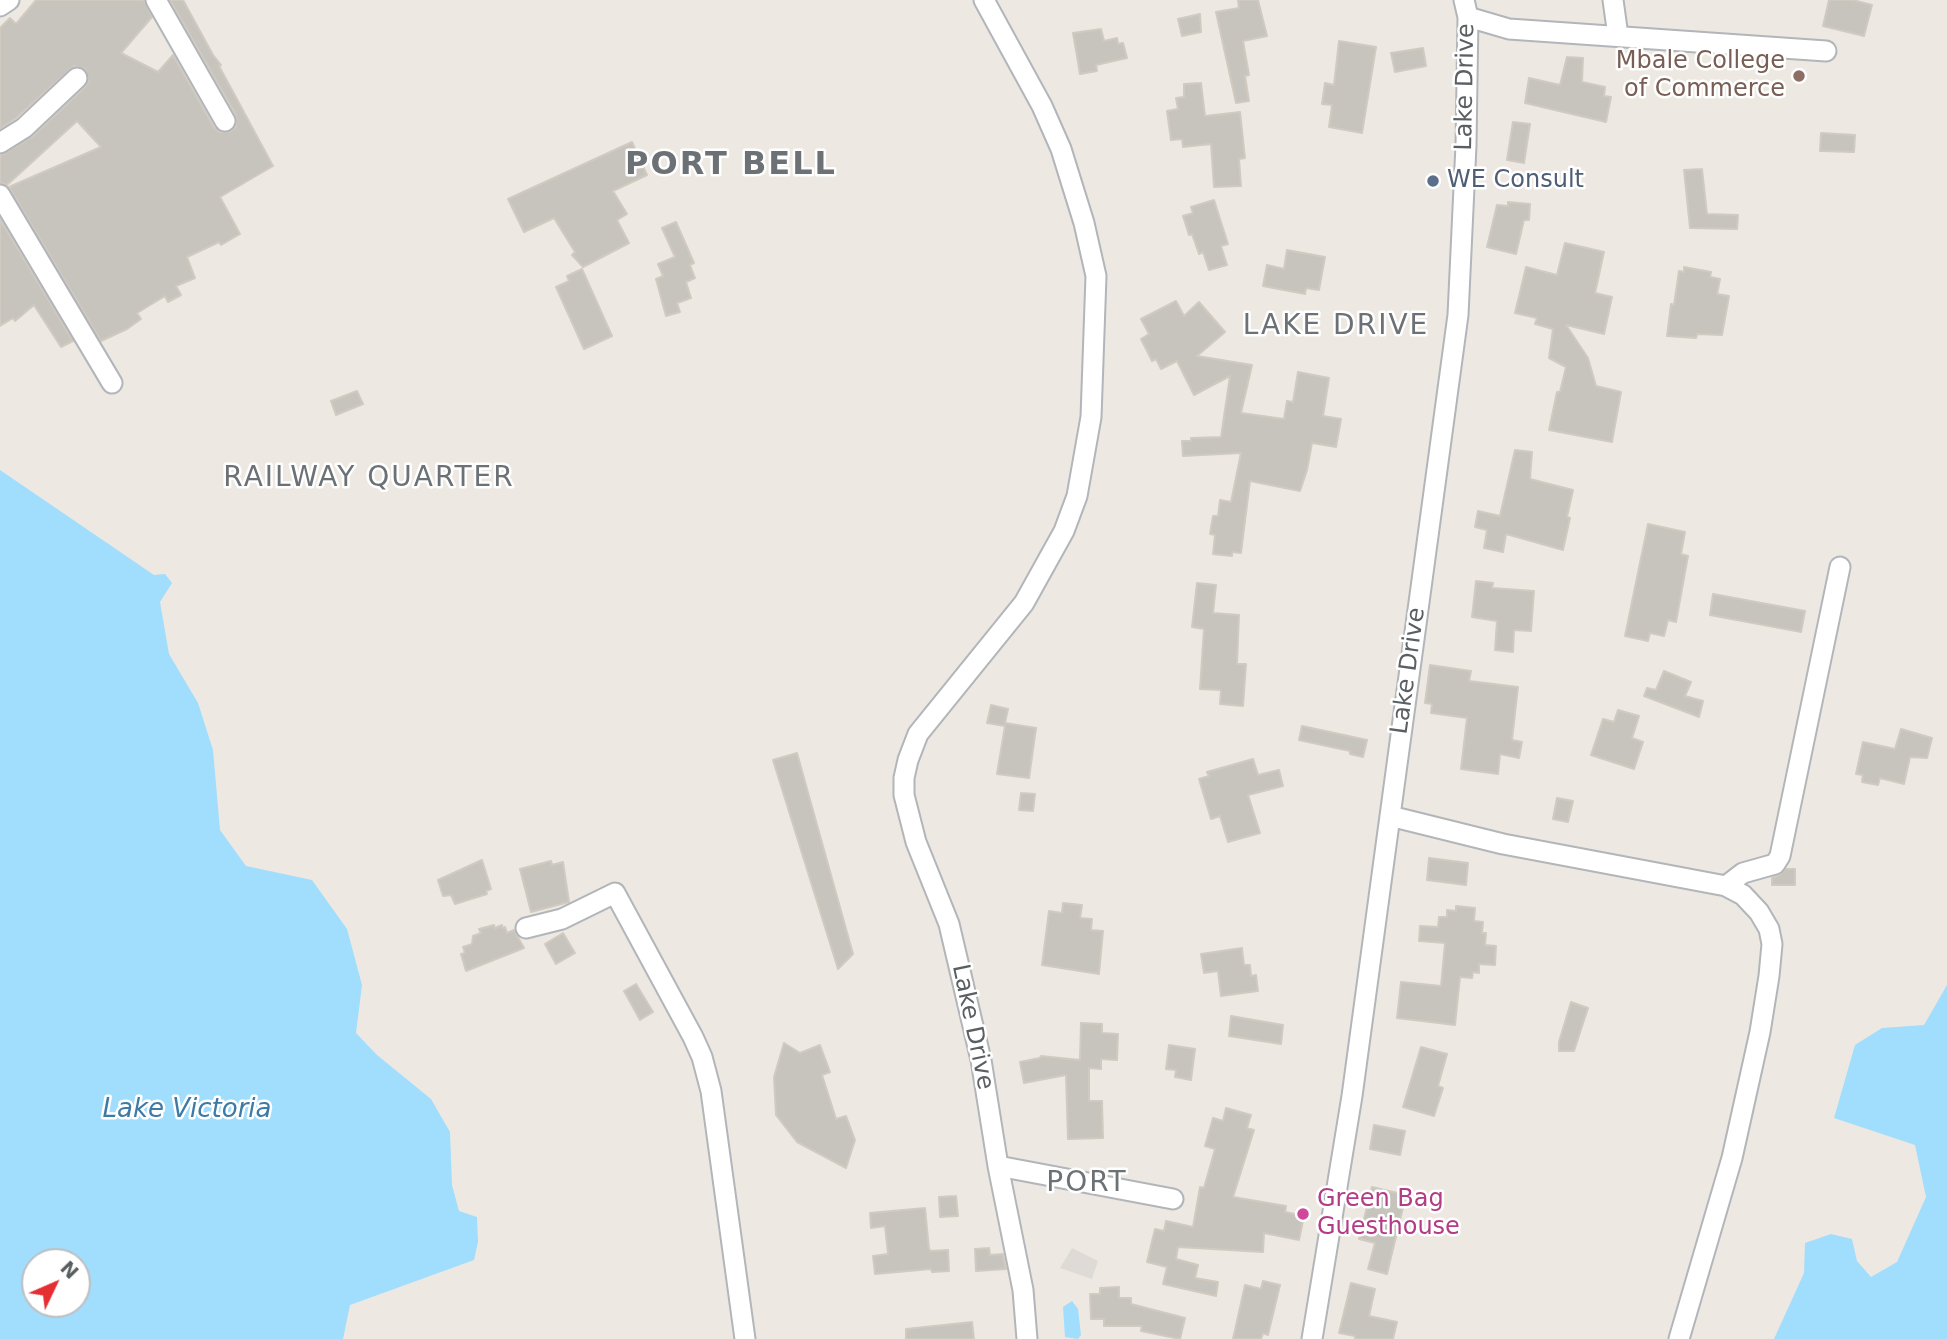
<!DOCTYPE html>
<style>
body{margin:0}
#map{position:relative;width:1947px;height:1339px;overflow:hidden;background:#ede9e2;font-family:"DejaVu Sans",sans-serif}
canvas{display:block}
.north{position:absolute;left:21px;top:1248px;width:70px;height:70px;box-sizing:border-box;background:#fff;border:2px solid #bdbfc0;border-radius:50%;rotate:46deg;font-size:19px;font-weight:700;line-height:28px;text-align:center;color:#5a5f62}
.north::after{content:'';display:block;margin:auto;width:24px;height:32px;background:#e52f32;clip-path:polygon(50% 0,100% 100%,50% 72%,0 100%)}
</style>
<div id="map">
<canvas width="1947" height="1339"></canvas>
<div class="north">N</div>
</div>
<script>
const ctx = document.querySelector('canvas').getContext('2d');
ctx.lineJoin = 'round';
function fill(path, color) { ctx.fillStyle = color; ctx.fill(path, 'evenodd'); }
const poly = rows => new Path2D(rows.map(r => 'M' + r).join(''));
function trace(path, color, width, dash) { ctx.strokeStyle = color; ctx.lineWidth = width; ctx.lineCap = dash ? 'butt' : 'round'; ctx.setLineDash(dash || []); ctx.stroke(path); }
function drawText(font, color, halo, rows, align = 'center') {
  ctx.font = font + ' "DejaVu Sans",sans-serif'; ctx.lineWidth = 5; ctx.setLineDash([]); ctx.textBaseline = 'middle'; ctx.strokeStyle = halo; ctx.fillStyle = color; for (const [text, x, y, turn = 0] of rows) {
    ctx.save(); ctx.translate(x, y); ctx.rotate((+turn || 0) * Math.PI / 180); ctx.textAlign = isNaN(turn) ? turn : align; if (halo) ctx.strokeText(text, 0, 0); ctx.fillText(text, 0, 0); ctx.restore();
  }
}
fill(poly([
 [1072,1248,1098,1261,1092,1279,1060,1268]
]), '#dedbd6');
fill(poly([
 [0,470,154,575,165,574,172,583,160,602,169,654,198,703,213,750,220,830,246,866,312,880,347,929,362,985,356,1033,377,1055,431,1099,450,1132,452,1185,459,1211,477,1217,478,1242,474,1260,350,1305,343,1339,0,1339],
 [35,1262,77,1262,77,1304,35,1304],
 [1947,985,1947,1339,1774,1339,1804,1273,1805,1243,1831,1234,1852,1239,1857,1261,1871,1277,1897,1262,1926,1197,1915,1145,1834,1118,1855,1045,1882,1028,1924,1025],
 [1072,1301,1078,1309,1081,1335,1078,1339,1065,1337,1063,1307]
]), '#a1ddfd');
const building = poly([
 [36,0,144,0,152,17,121,53,158,72,173,55,214,127,219,132,230,132,236,127,236,115,170,0,183,0,213,55,221,65,219,66,273,166,220,197,240,234,221,245,219,242,187,257,195,278,176,286,181,295,168,302,165,296,137,313,141,319,127,329,101,341,9,187,101,147,77,121,7,185,0,183,0,156,32,137,85,87,89,81,85,69,74,66,16,118,0,129,0,28,10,18,16,24,36,0],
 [1238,0,1258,0,1267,36,1243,41,1249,75,1245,76,1249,101,1236,103,1216,12,1239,8,1238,0],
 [1829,0,1853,0,1872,5,1864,36,1823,26,1829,0],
 [1200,14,1201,32,1182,36,1178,19,1200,14],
 [1101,29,1104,41,1117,38,1118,44,1123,43,1127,58,1096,65,1097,71,1080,74,1073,33,1101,29],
 [1339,41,1376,47,1362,133,1329,127,1332,105,1322,104,1325,83,1334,85,1339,41],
 [1423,48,1426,66,1395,72,1391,53,1423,48],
 [1567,57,1583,58,1582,82,1605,87,1604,96,1611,97,1606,122,1525,103,1529,78,1560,85,1567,57],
 [1201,83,1205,116,1240,112,1245,158,1239,159,1241,186,1214,187,1211,144,1183,147,1182,139,1171,140,1167,111,1178,109,1176,98,1184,97,1184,84,1201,83],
 [1513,122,1530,124,1524,163,1507,160,1513,122],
 [1821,133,1855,135,1854,152,1820,151,1821,133],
 [632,142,647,175,613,191,627,214,617,220,629,243,583,267,572,255,575,252,554,218,524,232,508,199,632,142],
 [1702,169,1707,214,1738,215,1737,229,1690,228,1684,170,1702,169],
 [1214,200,1228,244,1221,246,1227,265,1209,270,1203,252,1199,254,1192,234,1189,235,1183,216,1193,213,1191,207,1214,200],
 [1508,202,1530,204,1529,220,1524,220,1516,254,1487,247,1497,205,1508,206,1508,202],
 [0,219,73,341,61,347,34,305,15,321,13,318,0,326,0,219],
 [676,222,694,263,690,265,695,278,686,282,691,298,677,303,680,312,666,316,656,279,663,276,658,264,675,257,662,228,676,222],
 [1565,243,1604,252,1595,293,1612,297,1604,334,1566,325,1588,358,1596,386,1621,392,1612,442,1549,430,1557,392,1560,392,1566,367,1549,358,1553,329,1535,324,1537,318,1515,313,1526,267,1557,275,1565,243],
 [1287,250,1325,257,1319,290,1306,288,1305,294,1263,286,1267,265,1284,269,1287,250],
 [1684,267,1711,272,1710,277,1720,279,1717,294,1729,296,1722,335,1697,334,1696,338,1667,336,1671,304,1674,305,1679,271,1684,272,1684,267],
 [582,269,612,336,584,349,556,287,569,281,567,276,582,269],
 [1176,301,1184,316,1199,302,1225,332,1197,356,1252,365,1241,413,1284,419,1287,401,1293,402,1298,372,1329,378,1323,416,1341,419,1336,447,1312,443,1307,470,1300,491,1250,481,1241,553,1232,552,1232,556,1213,554,1215,535,1210,534,1213,516,1218,516,1220,500,1231,502,1241,453,1183,456,1182,441,1191,441,1191,438,1221,437,1230,376,1194,395,1177,361,1161,369,1156,359,1152,361,1141,339,1149,334,1141,319,1176,301],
 [357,391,363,404,336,415,331,401,357,391],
 [1515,450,1532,452,1530,479,1573,490,1567,517,1570,518,1563,550,1506,534,1503,552,1484,548,1487,530,1475,527,1478,511,1500,516,1515,450],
 [1648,524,1685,532,1681,554,1688,556,1676,622,1668,620,1664,636,1650,633,1648,641,1625,636,1648,524],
 [1476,581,1493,583,1492,588,1534,591,1531,631,1514,630,1513,652,1495,650,1497,621,1472,617,1476,581],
 [1197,583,1216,585,1213,613,1239,615,1237,664,1246,664,1243,706,1220,704,1221,690,1200,689,1204,629,1192,627,1197,583],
 [1713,594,1805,611,1801,632,1710,615,1713,594],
 [1430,665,1471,671,1469,681,1518,687,1512,740,1522,742,1519,758,1500,754,1498,774,1461,769,1467,718,1431,713,1432,704,1425,703,1430,665],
 [1664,671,1691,682,1685,696,1703,701,1699,717,1644,696,1647,688,1656,690,1664,671],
 [991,705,1008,709,1005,723,1036,728,1029,778,997,774,1005,726,987,723,991,705],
 [1618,710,1639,716,1632,738,1643,742,1634,769,1591,755,1603,719,1614,722,1618,710],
 [1302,726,1367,740,1363,757,1350,754,1350,751,1299,740,1302,726],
 [1901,729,1932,738,1927,758,1910,757,1904,784,1880,778,1878,785,1862,782,1863,775,1856,774,1863,742,1895,749,1901,729],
 [797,753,853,954,838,969,773,760,797,753],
 [1253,759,1258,775,1279,770,1283,786,1248,795,1260,833,1228,842,1220,816,1211,819,1199,779,1209,776,1207,772,1253,759],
 [1021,793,1035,794,1033,811,1019,810,1021,793],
 [1557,798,1573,801,1568,822,1553,819,1557,798],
 [1429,858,1468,863,1466,885,1427,880,1429,858],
 [482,860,491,889,486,891,487,894,455,904,451,895,443,896,438,880,482,860],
 [551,861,552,865,563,862,569,902,531,912,520,869,551,861],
 [1786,869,1795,869,1795,885,1772,885,1772,878,1779,875,1786,869],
 [1063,903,1082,905,1080,918,1092,919,1091,930,1103,931,1099,974,1042,965,1049,911,1062,913,1063,903],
 [1456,906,1475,908,1474,921,1483,922,1482,933,1486,933,1485,945,1496,946,1495,965,1479,964,1479,973,1473,972,1472,978,1460,977,1455,1025,1397,1018,1401,982,1441,986,1445,943,1419,941,1420,926,1438,927,1439,917,1447,917,1447,910,1456,911,1456,906],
 [494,925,495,928,502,925,502,928,505,927,507,933,514,930,524,948,466,971,461,954,465,953,463,947,472,944,473,936,481,933,479,929,494,925],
 [563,933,575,953,556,964,545,944,563,933],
 [1242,948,1244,965,1250,965,1251,976,1256,975,1258,991,1221,996,1218,971,1204,973,1201,954,1242,948],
 [636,984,653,1012,640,1020,624,991,636,984],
 [1571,1002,1588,1008,1574,1051,1559,1051,1559,1042,1571,1002],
 [1231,1016,1283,1025,1281,1044,1229,1036,1231,1016],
 [1081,1023,1102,1024,1102,1033,1118,1034,1117,1060,1101,1059,1101,1069,1089,1068,1089,1101,1102,1101,1103,1138,1068,1139,1066,1075,1024,1083,1020,1062,1040,1058,1041,1056,1080,1060,1081,1023],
 [784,1043,800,1053,820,1045,830,1072,822,1075,836,1119,846,1116,855,1140,846,1168,797,1142,776,1115,774,1077,784,1043],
 [1169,1045,1195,1049,1191,1080,1175,1077,1176,1070,1166,1069,1169,1045],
 [1421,1047,1447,1054,1438,1086,1443,1088,1434,1116,1403,1107,1421,1047],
 [1226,1108,1251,1115,1247,1128,1254,1130,1233,1197,1286,1206,1285,1212,1304,1216,1299,1240,1264,1233,1263,1252,1178,1247,1176,1259,1198,1265,1195,1278,1218,1282,1216,1296,1163,1284,1167,1267,1147,1262,1155,1229,1164,1231,1166,1221,1193,1227,1200,1187,1204,1188,1215,1149,1205,1146,1213,1118,1223,1121,1226,1108],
 [1374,1125,1405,1131,1400,1155,1370,1149,1374,1125],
 [1372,1187,1406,1195,1387,1274,1368,1269,1375,1243,1359,1239,1372,1187],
 [956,1196,958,1216,940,1217,939,1197,956,1196],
 [925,1208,929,1249,931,1251,948,1250,949,1271,932,1272,931,1269,875,1274,873,1256,888,1254,885,1226,871,1228,870,1213,925,1208],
 [989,1248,990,1255,1003,1254,1006,1269,976,1271,975,1249,989,1248],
 [1263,1281,1280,1285,1268,1335,1263,1333,1261,1339,1233,1339,1245,1285,1261,1289,1263,1281],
 [1351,1283,1375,1289,1369,1316,1397,1322,1393,1339,1355,1339,1355,1336,1339,1333,1351,1283],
 [1119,1287,1119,1298,1131,1298,1131,1304,1185,1318,1180,1339,1141,1331,1142,1326,1104,1326,1104,1319,1091,1319,1090,1294,1100,1294,1100,1288,1119,1287],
 [972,1322,974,1339,906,1339,906,1329,972,1322]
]);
fill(building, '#c7c4be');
trace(building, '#d1cac0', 2);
const minor = poly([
 [156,0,225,121],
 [984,0,1042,106,1061,149,1084,223,1096,276,1091,417,1077,496,1064,531,1024,603,918,734,908,760,904,778,904,795,916,842,949,924,981,1060,998,1166,1023,1290,1027,1339],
 [1613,0,1618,36],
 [0,6,9,0],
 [1468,17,1509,29,1826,51],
 [0,143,24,128,77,78],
 [0,195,112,383],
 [1390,816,1503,844,1726,886,1743,895,1759,912,1769,929,1772,944,1769,976,1760,1032,1732,1158,1679,1339],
 [1726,886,1743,873,1775,864,1780,856,1840,567],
 [526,928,562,919,615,893,693,1037,702,1057,711,1091,745,1339],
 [998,1166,1173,1199],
 [1312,1339,1352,1096,1458,315,1466,145,1468,17,1464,0]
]);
trace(minor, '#b2b5b9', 23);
trace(minor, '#fff', 19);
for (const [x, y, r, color] of [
 [1799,76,7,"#8d6e63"],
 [1433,181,7,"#5c6f8a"],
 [1303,1214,7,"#d1479c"]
]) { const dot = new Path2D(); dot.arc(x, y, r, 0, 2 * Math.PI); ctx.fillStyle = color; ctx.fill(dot); trace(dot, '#fff', 2.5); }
drawText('24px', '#785e54', '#fff', [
 ["Mbale College",1785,62],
 ["of Commerce",1785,90]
], 'right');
drawText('24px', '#5a5f62', '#fff', [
 ["Lake Drive",1466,87,-89],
 ["Lake Drive",1409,671,-82],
 ["Lake Drive",972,1027,78]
]);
drawText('24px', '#4e5e75', '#fff', [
 ["WE Consult",1447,181]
], 'left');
drawText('24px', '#b23c85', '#fff', [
 ["Green Bag",1317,1200],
 ["Guesthouse",1317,1228]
], 'left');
drawText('italic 26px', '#3d7aa6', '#fff', [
 ["Lake Victoria",187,1110]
]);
ctx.letterSpacing = '2px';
drawText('28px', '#6b7174', '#fff', [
 ["LAKE DRIVE",1336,327],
 ["RAILWAY QUARTER",369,479],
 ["PORT",1087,1184]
]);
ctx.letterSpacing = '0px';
ctx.letterSpacing = '2px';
drawText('bold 32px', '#6b7174', '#fff', [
 ["PORT BELL",731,166]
]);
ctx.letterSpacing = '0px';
</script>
